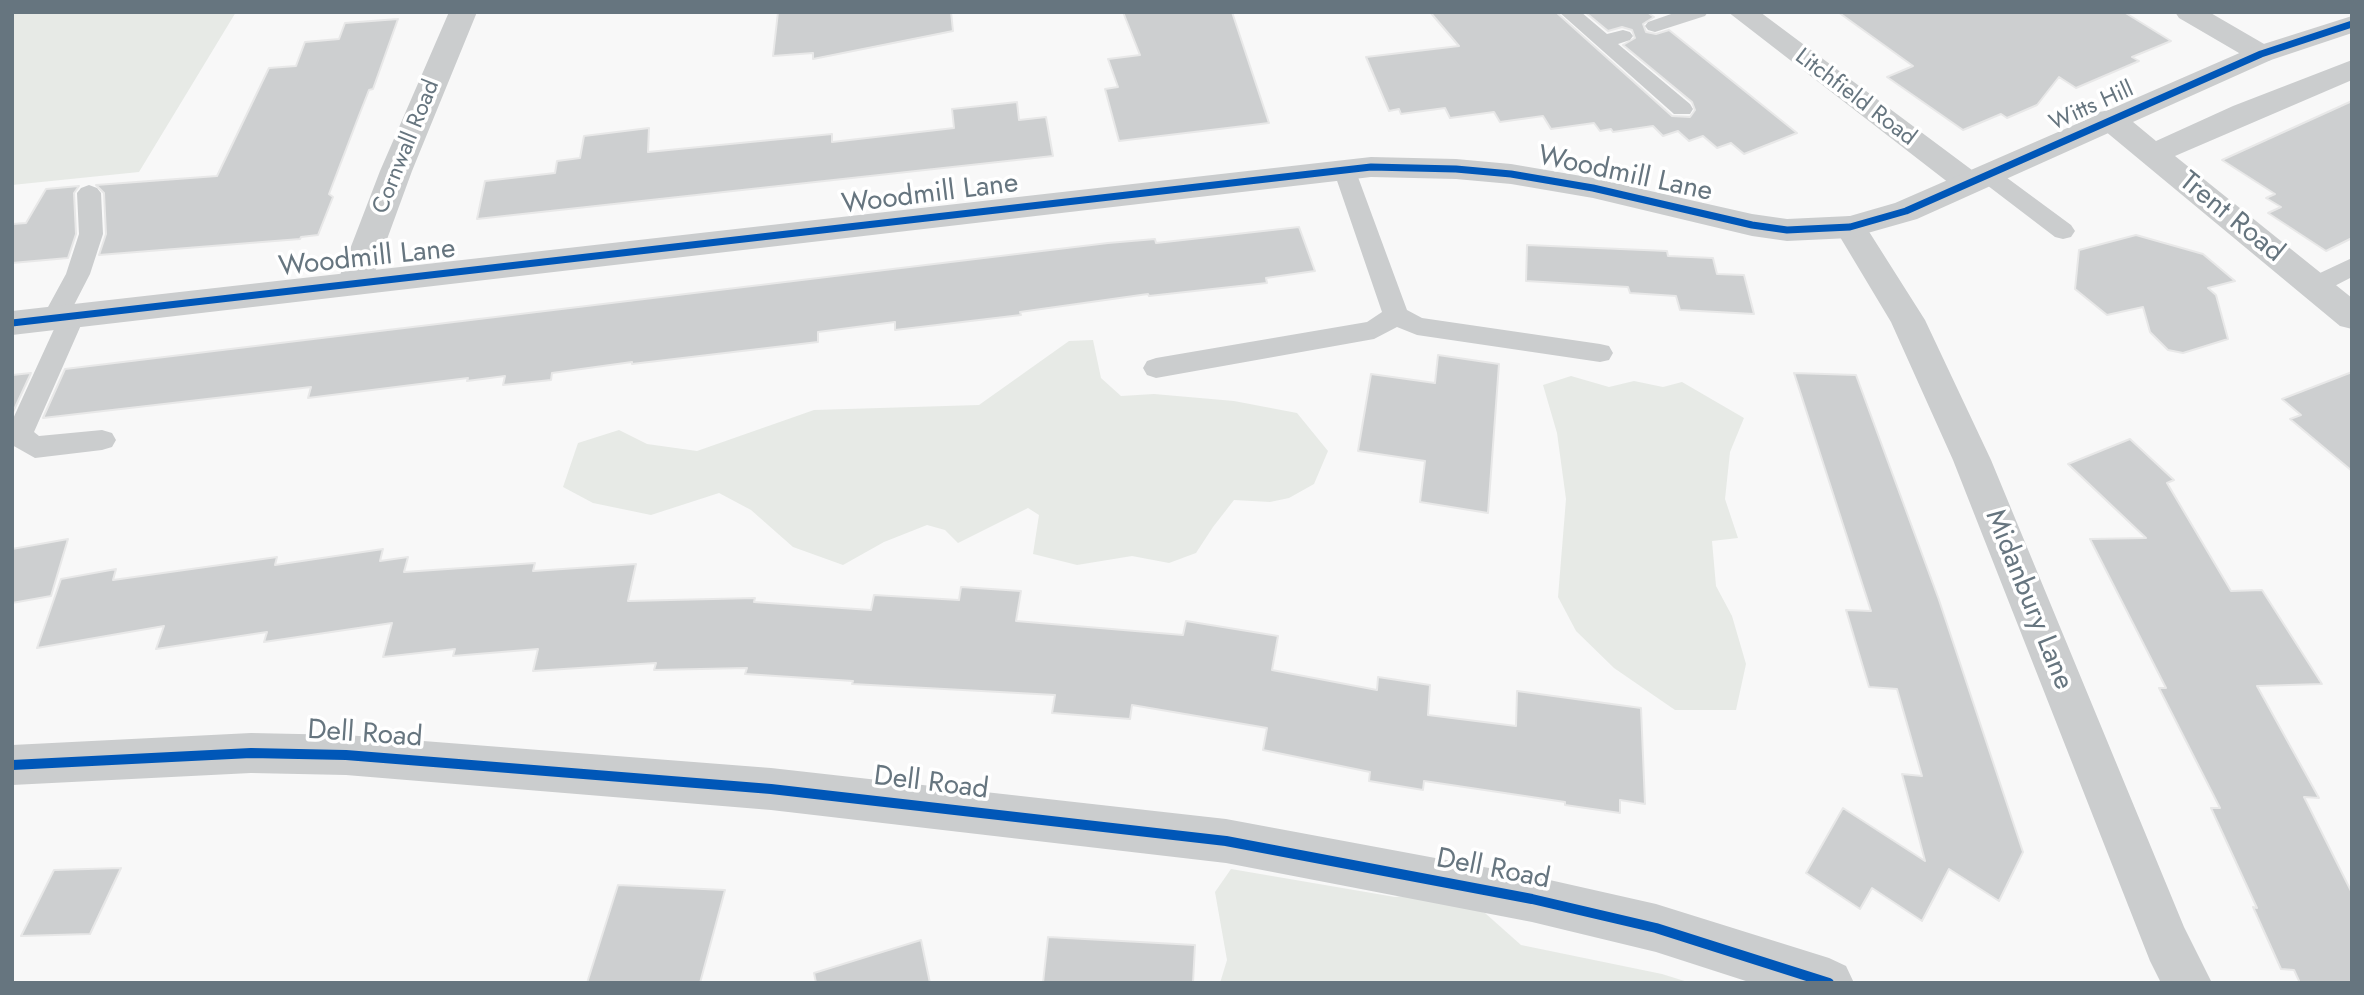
<!DOCTYPE html>
<style>
body{margin:0}
#map{position:relative;width:2364px;height:995px;overflow:hidden;background:#f8f8f8;font-family:Jost,sans-serif}
canvas{display:block}
.frame{position:absolute;inset:0;border:14px solid #66757f;pointer-events:none}
</style>
<div id="map">
<canvas width="2364" height="995"></canvas>
<div class="frame"></div>
</div>
<script>
const ctx = document.querySelector('canvas').getContext('2d');
ctx.lineJoin = 'round';
function fill(path, color) { ctx.fillStyle = color; ctx.fill(path, 'evenodd'); }
const poly = rows => new Path2D(rows.map(r => 'M' + r).join(''));
function trace(path, color, width, dash) { ctx.strokeStyle = color; ctx.lineWidth = width; ctx.lineCap = dash ? 'butt' : 'round'; ctx.setLineDash(dash || []); ctx.stroke(path); }
function drawText(font, color, halo, rows, align = 'center') {
  ctx.font = font + ' Jost,sans-serif'; ctx.lineWidth = 7; ctx.setLineDash([]); ctx.textBaseline = 'middle'; ctx.strokeStyle = halo; ctx.fillStyle = color; for (const [text, x, y, turn = 0] of rows) {
    ctx.save(); ctx.translate(x, y); ctx.rotate((+turn || 0) * Math.PI / 180); ctx.textAlign = isNaN(turn) ? turn : align; if (halo) ctx.strokeText(text, 0, 0); ctx.fillText(text, 0, 0); ctx.restore();
  }
}
fill(poly([
 [12,12,236,12,139,172,12,185],
 [1093,340,1101,378,1121,396,1154,394,1234,401,1297,413,1328,451,1314,484,1289,498,1270,502,1234,500,1213,527,1196,553,1169,563,1132,556,1077,565,1033,554,1039,515,1028,508,958,543,945,530,927,525,884,542,843,565,793,547,751,510,719,493,651,515,593,503,563,487,578,443,619,430,647,444,697,451,814,410,979,405,1069,341],
 [1571,376,1609,387,1634,381,1663,387,1682,382,1744,418,1730,452,1725,499,1738,538,1712,541,1716,586,1732,616,1746,664,1736,710,1675,710,1614,668,1576,631,1558,597,1566,499,1557,433,1543,385],
 [1231,869,1395,897,1438,892,1485,913,1521,945,1662,974,1691,983,1220,983,1227,960,1215,892]
]), '#e7eae6');
const building = poly([
 [778,12,951,12,953,31,813,59,813,53,773,56,778,12],
 [1123,12,1232,12,1269,123,1119,141,1105,89,1118,87,1108,59,1140,55,1123,12],
 [1430,12,1556,12,1672,116,1690,117,1695,110,1692,102,1623,45,1635,38,1632,30,1622,27,1608,31,1585,12,1647,12,1654,17,1643,24,1646,32,1656,34,1669,30,1797,133,1744,154,1731,143,1717,148,1703,136,1689,141,1678,131,1663,136,1653,126,1613,132,1611,129,1600,131,1594,123,1551,129,1543,116,1500,122,1494,112,1450,118,1445,108,1401,114,1399,109,1389,111,1366,57,1459,46,1430,12],
 [1838,12,2124,12,2171,41,2132,57,2139,61,2076,88,2059,77,2037,105,2007,118,2001,114,1963,130,1887,77,1913,66,1838,12],
 [398,19,373,89,369,90,358,118,329,194,333,197,318,235,301,237,300,239,99,255,106,234,104,193,96,185,217,176,269,68,296,66,305,42,339,39,345,23,398,19],
 [2352,101,2352,238,2326,251,2268,213,2281,207,2266,198,2275,194,2222,160,2352,101],
 [1017,102,1019,120,1046,117,1053,156,477,219,485,181,555,173,557,161,580,158,584,136,649,128,648,152,832,134,832,142,954,128,952,109,1017,102],
 [79,186,74,193,76,234,68,258,12,263,12,224,26,223,46,189,79,186],
 [1299,227,1315,271,1266,278,1267,283,1149,296,1148,294,1020,312,1021,315,895,330,895,322,818,332,818,342,632,364,632,362,552,373,551,380,503,385,505,376,467,381,468,378,308,398,311,387,43,418,65,369,1108,243,1155,239,1156,243,1299,227],
 [2136,235,2203,254,2235,281,2208,288,2216,295,2228,339,2183,353,2168,350,2150,332,2143,307,2107,315,2075,289,2079,250,2136,235],
 [1527,245,1667,251,1668,256,1713,258,1717,274,1744,275,1754,314,1680,310,1676,296,1630,293,1628,287,1526,281,1527,245],
 [1438,355,1499,364,1488,513,1420,502,1425,461,1358,451,1371,374,1435,383,1438,355],
 [2352,372,2352,471,2290,419,2301,415,2282,399,2352,372],
 [31,373,12,414,12,375,31,373],
 [1794,373,1856,375,1939,600,2023,852,1999,901,1949,869,1922,921,1872,888,1860,909,1806,873,1843,808,1925,861,1902,774,1922,776,1897,689,1869,687,1846,610,1871,611,1794,373],
 [2130,439,2174,480,2167,483,2231,591,2262,590,2322,684,2257,686,2319,798,2304,797,2352,893,2352,983,2300,983,2294,970,2281,969,2253,907,2257,908,2211,808,2220,808,2159,688,2166,688,2090,539,2146,538,2068,464,2130,439],
 [68,539,51,596,12,603,12,549,68,539],
 [383,549,380,561,408,557,404,572,535,563,533,571,636,564,628,601,755,598,754,602,871,610,874,595,959,600,961,587,1021,591,1016,621,1183,635,1186,621,1278,636,1272,670,1377,690,1378,677,1430,685,1428,715,1516,726,1517,691,1641,708,1645,804,1620,800,1620,813,1565,805,1565,802,1424,781,1423,790,1369,781,1370,772,1263,750,1267,728,1132,705,1130,719,1052,713,1055,695,852,684,853,681,745,674,747,668,654,670,656,663,533,671,538,649,453,656,455,649,383,657,392,623,264,642,267,632,156,649,164,626,37,648,61,579,116,569,113,580,277,557,275,565,383,549],
 [121,868,90,934,21,936,54,870,121,868],
 [618,885,725,890,700,983,587,983,618,885],
 [1048,937,1195,945,1193,983,1043,983,1048,937],
 [921,940,930,983,816,983,814,973,921,940]
]);
fill(building, '#cdcfd0');
trace(building, '#e8e8e8', 2);
fill(poly([
 [1559,12,1581,12,1607,34,1623,30,1630,32,1633,36,1630,40,1618,44,1690,104,1693,109,1690,114,1674,114,1559,12],
 [1677,12,1708,12,1705,16,1655,32,1648,30,1645,26,1648,22,1677,12],
 [1344,162,1352,164,1355,169,1407,310,1422,318,1600,344,1609,346,1613,353,1609,360,1600,362,1417,335,1397,327,1374,339,1156,378,1147,375,1143,368,1147,361,1156,358,1367,322,1382,312,1333,169,1336,164,1344,162],
 [1987,167,1995,169,2071,225,2075,231,2071,237,2063,239,2055,237,1979,179,1976,174,1979,169,1987,167],
 [89,185,97,188,101,193,103,234,90,274,73,307,81,310,85,316,34,432,39,436,102,430,112,433,116,440,112,447,102,450,35,458,12,445,12,421,55,327,46,324,42,318,66,274,79,234,77,193,81,188,89,185],
 [2352,258,2352,277,2323,292,2314,295,2305,292,2302,286,2305,280,2352,258]
]), '#cbcdce');
fill(poly([
 [449,12,477,12,412,171,371,283,366,291,354,295,342,291,337,283,380,171,449,12],
 [1728,12,1760,12,1980,176,1985,183,1980,190,1969,193,1958,190,1728,12],
 [2175,12,2209,12,2271,48,2275,54,2271,60,2261,63,2251,60,2179,18,2175,12],
 [2352,60,2352,80,2175,156,2352,298,2352,329,2340,326,2099,126,2095,119,2099,112,2110,110,2121,112,2156,141,2233,106,2352,60],
 [1850,216,1861,219,1925,320,1991,460,2184,927,2212,983,2161,983,2150,961,1953,460,1891,322,1834,227,1839,219,1850,216],
 [251,733,346,735,771,768,1226,819,1532,876,1656,904,1829,958,1846,966,1854,983,1752,983,1656,952,1532,922,1226,863,771,810,346,775,251,773,12,785,12,745,251,733]
]), '#cbcdce');
fill(poly([
 [2352,16,2352,33,2271,60,1917,219,1850,238,1787,241,1752,236,1593,198,1511,184,1456,179,1371,177,12,335,12,311,1371,157,1456,159,1511,164,1593,178,1752,214,1787,219,1850,216,1895,203,2251,48,2352,16]
]), '#cbcdce');
trace(poly([
 [12,323,1371,167,1456,169,1511,174,1593,188,1752,225,1787,230,1850,227,1906,211,2261,54,2352,24]
]), '#0057b8', 7);
trace(poly([
 [12,765,251,753,346,755,771,789,1226,841,1532,899,1656,928,1829,983]
]), '#0057b8', 10);
drawText('23px', '#66757f', '#fff', [
 ["Litchfield Road",1855,98,37],
 ["Witts Hill",2092,107,-24],
 ["Cornwall Road",407,147,-68]
]);
drawText('28px', '#66757f', '#fff', [
 ["Woodmill Lane",1625,175,12],
 ["Woodmill Lane",930,195,-7],
 ["Trent Road",2231,218,39],
 ["Woodmill Lane",367,259,-6],
 ["Midanbury Lane",2028,600,68],
 ["Dell Road",365,735,4],
 ["Dell Road",931,784,7],
 ["Dell Road",1493,870,11]
]);
</script>
